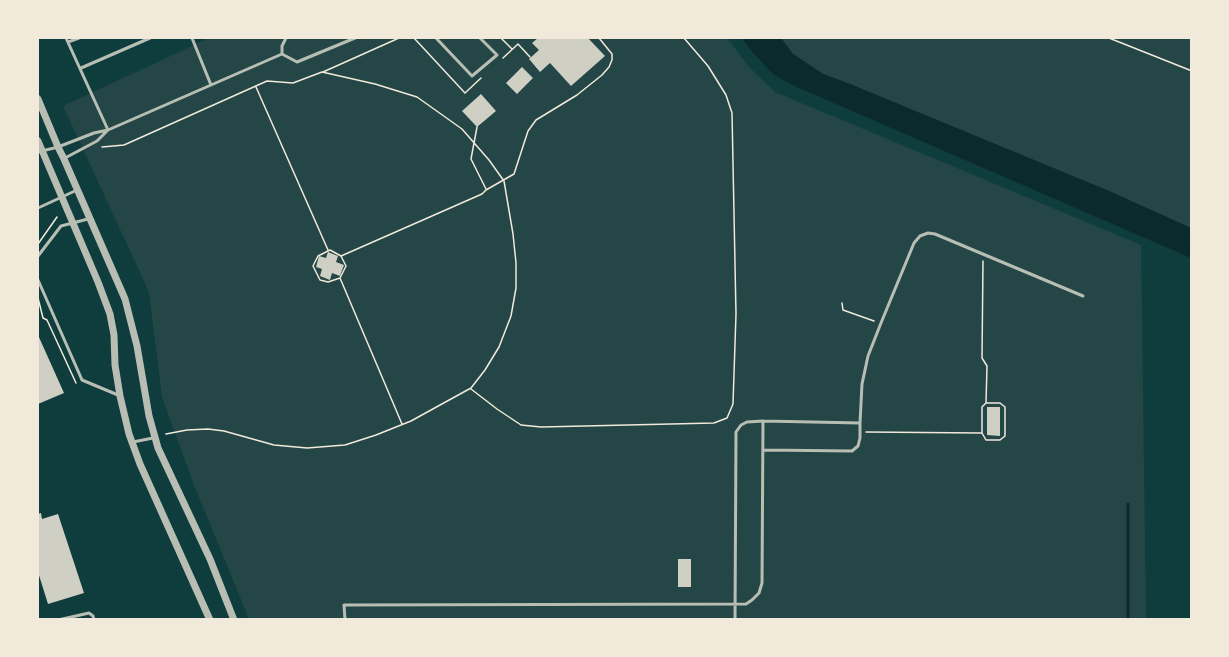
<!DOCTYPE html>
<style>
body{margin:0}
#map{position:relative;width:1229px;height:657px;overflow:hidden;background:#0f3d3e;font-family:"Work Sans",sans-serif}
canvas{display:block}
.frame{position:absolute;inset:0;border:39px solid #f1e9da;pointer-events:none}
</style>
<div id="map">
<canvas width="1229" height="657"></canvas>
<div class="frame"></div>
</div>
<script>
const ctx = document.querySelector('canvas').getContext('2d');
ctx.lineJoin = 'round';
function fill(path, color) { ctx.fillStyle = color; ctx.fill(path, 'evenodd'); }
const poly = rows => new Path2D(rows.map(r => 'M' + r).join(''));
function trace(path, color, width, dash) { ctx.strokeStyle = color; ctx.lineWidth = width; ctx.lineCap = dash ? 'butt' : 'round'; ctx.setLineDash(dash || []); ctx.stroke(path); }
fill(poly([
 [209,38,727,38,749,67,775,92,1141,245,1146,619,249,619,194,485,162,397,149,292,63,106],
 [781,38,1191,38,1191,228,1109,191,850,84,823,74,793,54]
]), '#244646');
fill(poly([
 [742,38,781,38,793,54,823,74,850,84,1109,191,1191,228,1191,258,797,87,774,75,753,53]
]), '#0a2a2b');
trace(poly([
 [1128,504,1128,620]
]), '#0a2a2b', 3);
fill(poly([
 [538,38,588,38,605,56,571,86,550,63,540,72,529,59,539,50,532,43],
 [522,67,533,78,517,94,506,83],
 [481,94,496,111,477,127,462,111],
 [328,252,338,256,336,262,344,265,340,276,332,273,330,280,320,276,322,269,316,267,319,256,326,258],
 [38,335,64,393,38,404],
 [987,407,1000,407,1000,436,987,435],
 [41,513,42,519,58,514,84,593,48,604,38,572,38,514],
 [678,559,691,559,691,587,678,587]
]), '#cfcfc3');
trace(poly([
 [414,38,465,93,481,78],
 [501,38,512,49],
 [1109,38,1192,71],
 [503,58,518,44,530,57],
 [323,72,399,38],
 [256,87,328,250],
 [477,127,471,159,486,189],
 [102,147,124,145,267,81,293,83,322,72,375,84,417,97,462,129,489,160,504,181,513,234,516,263,516,288,511,316,499,347,485,370,471,388,411,421,376,435,345,445,307,448,274,445,224,431,208,429,187,430,166,434],
 [38,244,57,217],
 [341,256,482,194,486,190,514,174,528,131,536,120,577,95,602,75,609,67,612,60,612,54,599,38],
 [983,261,982,358,987,366,986,403,982,407,982,433,986,440,1000,440,1005,436,1005,407,1000,403,986,403],
 [340,278,328,282,320,280,313,266,318,256,330,250,341,256,346,266,340,278,402,424],
 [38,298,43,318,47,320,76,383],
 [842,303,843,310,874,321],
 [471,389,497,409,521,425,541,427,714,423,727,418,733,404,736,314,732,113,726,95,708,66,684,38],
 [866,432,981,433]
]), '#f1e9da', 1.5);
trace(poly([
 [192,38,211,85],
 [436,38,472,76,497,55,480,38],
 [68,42,79,38],
 [282,54,297,62,355,38],
 [282,54,282,46,286,38],
 [81,68,150,38],
 [38,152,58,147,94,133,108,130,66,38],
 [65,158,97,141,108,130,282,54],
 [38,208,77,190],
 [38,256,61,226,88,219],
 [38,280,82,380,118,395],
 [133,442,153,438],
 [764,450,852,451,858,446,860,438,860,423],
 [38,619,38,620],
 [58,620,89,613,93,616,94,620],
 [345,620,344,605,746,604,752,600,759,593,762,583,763,421,860,423,862,384,868,356,881,323,914,243,920,236,928,233,935,234,1083,296],
 [735,620,736,432,741,425,747,422,763,421]
]), '#b8beb3', 3);
trace(poly([
 [38,99,58,147,64,159,125,299,137,346,149,416,158,448,210,559,234,620],
 [38,141,98,282,110,314,114,335,115,365,120,396,129,434,140,464,210,620]
]), '#b8beb3', 7);
</script>
